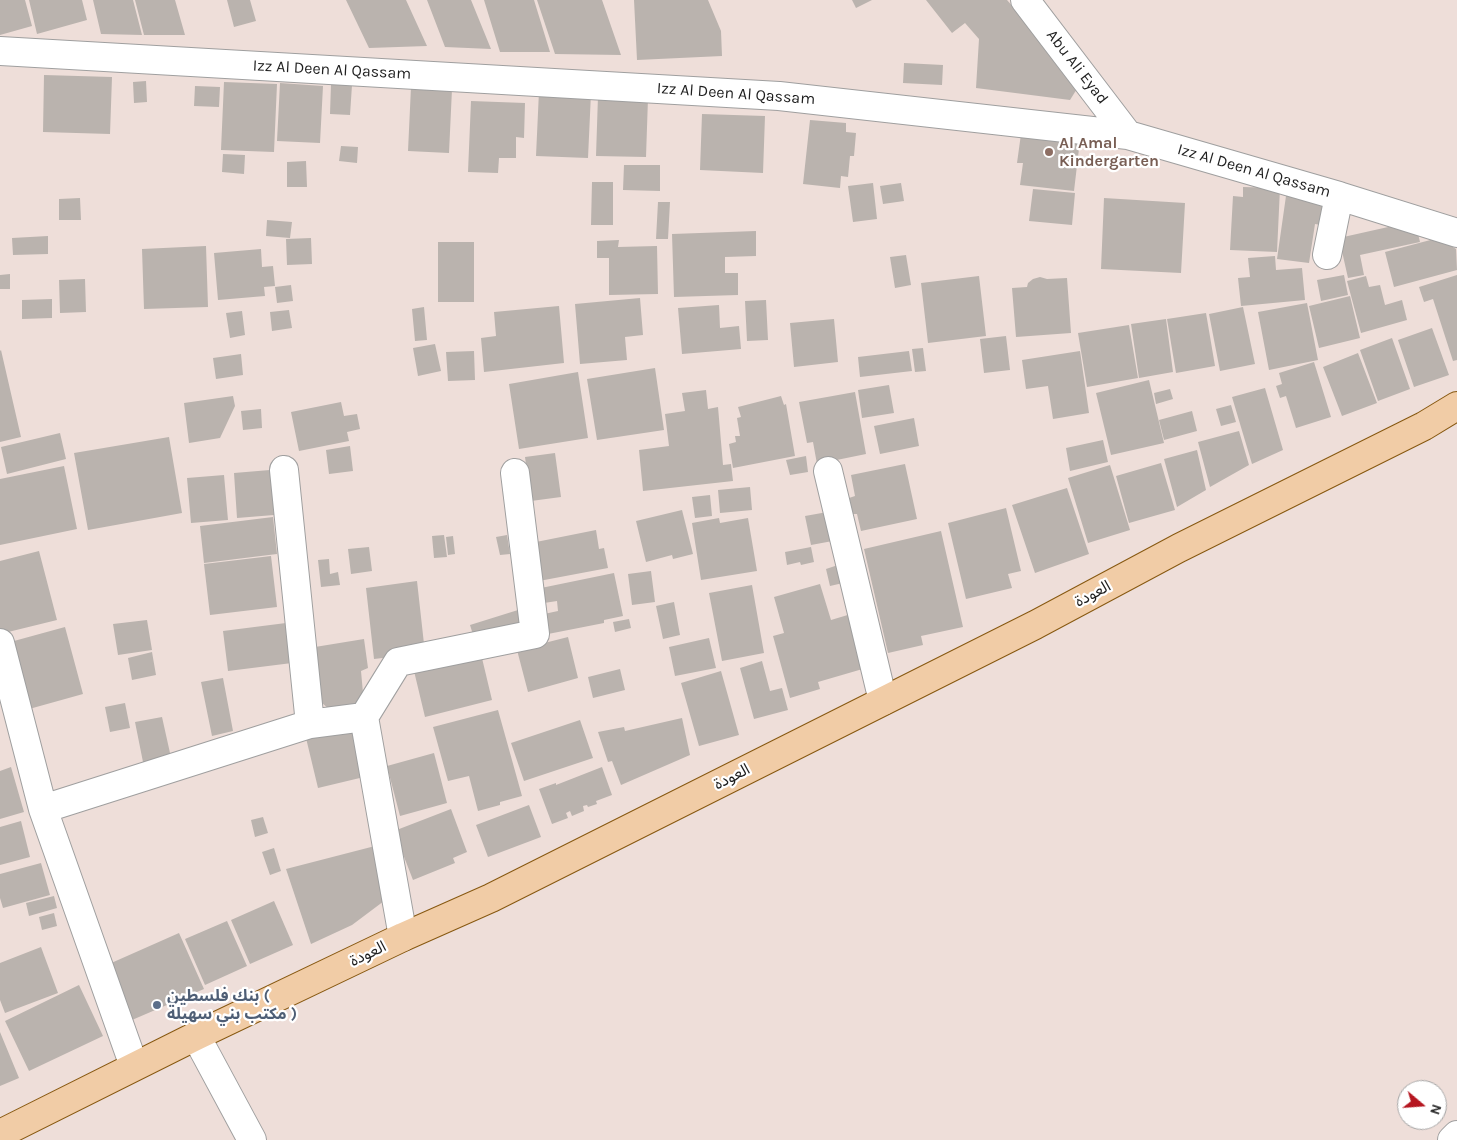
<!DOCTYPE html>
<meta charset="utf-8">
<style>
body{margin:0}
#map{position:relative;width:1457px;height:1140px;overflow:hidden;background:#edeae5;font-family:Karla,sans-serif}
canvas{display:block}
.north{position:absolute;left:1397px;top:1080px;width:50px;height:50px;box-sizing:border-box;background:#fff;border:1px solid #a5a5a5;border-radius:50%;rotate:108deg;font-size:14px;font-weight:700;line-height:20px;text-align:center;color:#1e1e1e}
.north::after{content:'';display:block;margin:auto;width:18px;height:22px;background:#b51620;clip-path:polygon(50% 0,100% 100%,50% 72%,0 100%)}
</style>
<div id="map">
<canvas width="1457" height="1140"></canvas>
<div class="north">N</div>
</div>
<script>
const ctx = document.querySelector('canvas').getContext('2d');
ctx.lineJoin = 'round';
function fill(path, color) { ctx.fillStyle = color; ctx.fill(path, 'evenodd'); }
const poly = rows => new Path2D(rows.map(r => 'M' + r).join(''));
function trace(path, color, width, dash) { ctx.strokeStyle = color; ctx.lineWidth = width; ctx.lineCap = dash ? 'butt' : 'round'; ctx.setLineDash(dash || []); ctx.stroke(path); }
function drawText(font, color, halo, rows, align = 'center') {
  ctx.font = font + ' Karla,"Noto Sans Arabic",sans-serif'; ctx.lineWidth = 4.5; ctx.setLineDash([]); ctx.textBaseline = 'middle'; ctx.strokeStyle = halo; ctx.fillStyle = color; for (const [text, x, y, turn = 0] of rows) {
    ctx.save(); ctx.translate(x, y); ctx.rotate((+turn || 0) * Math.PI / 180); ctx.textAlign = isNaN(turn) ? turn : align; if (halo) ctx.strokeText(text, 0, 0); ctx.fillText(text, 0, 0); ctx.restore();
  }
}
fill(poly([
 [0,0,1457,0,1457,1140,0,1140],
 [1407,1090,1437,1090,1437,1120,1407,1120]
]), '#eeded9');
fill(poly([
 [0,0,25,0,32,26,0,35],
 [29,0,82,0,87,20,37,34],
 [93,0,133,0,142,35,101,34],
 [135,0,175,0,185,35,144,35],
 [227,0,250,0,256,21,234,27],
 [346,0,406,0,427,46,369,48],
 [427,0,471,0,491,49,445,47],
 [484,0,534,0,550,52,500,52],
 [537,0,602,0,621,55,555,54],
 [634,0,708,0,721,31,722,56,637,60],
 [852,0,872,0,856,8],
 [926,0,1007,0,1080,84,1070,100,976,88,979,39,965,23,952,33],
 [904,63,943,65,942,85,903,83],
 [44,75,112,77,110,134,43,132],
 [146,81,147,102,134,103,133,82],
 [224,82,277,84,274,152,221,150],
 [280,83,323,86,320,143,277,141],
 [331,84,352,85,350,115,330,114],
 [195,86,220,87,219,107,194,106],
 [411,87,452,89,449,153,408,151],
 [539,91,591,93,588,158,536,156],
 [598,96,648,98,646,157,596,156],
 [471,101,525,103,524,138,516,137,516,158,499,158,498,173,468,172],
 [702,114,765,116,763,173,700,170],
 [810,120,846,123,846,132,856,133,854,156,850,156,848,177,841,176,840,188,803,184],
 [1021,134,1080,140,1074,191,1020,185,1023,163,1017,163],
 [341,146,358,147,357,163,339,161],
 [223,154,245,155,244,174,222,172],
 [306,161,307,187,287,187,287,162],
 [624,165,660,165,660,191,623,190],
 [592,182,613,182,613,225,591,225],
 [873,183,877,219,853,222,848,186],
 [901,183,904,201,883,204,880,186],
 [1243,187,1280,188,1277,252,1230,250,1233,196,1243,197],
 [1033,189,1075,193,1072,225,1029,221],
 [1287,189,1324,201,1321,225,1315,224,1309,263,1277,259],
 [80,198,81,220,59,220,59,199],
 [1104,198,1185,203,1181,273,1101,269],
 [658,202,670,202,668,239,656,239],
 [267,220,292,222,290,238,266,236],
 [1415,221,1420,242,1360,255,1364,275,1348,278,1339,238],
 [756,231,756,256,725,257,725,273,738,273,738,295,674,297,672,234],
 [48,236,48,254,13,255,12,238],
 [311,238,312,264,287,265,286,239],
 [1438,238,1456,249,1457,270,1394,287,1385,252],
 [619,240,618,247,657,246,658,294,609,295,609,258,597,258,597,241],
 [438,242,474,242,474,302,438,302],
 [206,246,208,307,144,309,142,249],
 [261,249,262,267,273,266,275,286,264,287,265,296,218,300,214,253],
 [906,255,911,285,895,288,890,257],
 [1275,256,1276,270,1302,268,1305,300,1241,306,1238,278,1250,277,1248,258],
 [10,274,10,289,0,289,0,275],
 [1344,275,1348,295,1321,301,1317,280],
 [1457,275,1457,360,1453,361,1433,299,1424,302,1419,287],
 [979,276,986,336,928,343,921,283],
 [1366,276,1369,287,1380,285,1385,305,1402,300,1407,320,1361,333,1347,281],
 [1040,277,1047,279,1067,278,1071,333,1016,337,1012,288,1027,287,1028,283,1033,279],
 [85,279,86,312,60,313,59,280],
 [291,285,293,301,277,303,275,287],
 [1350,296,1360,338,1319,348,1309,306],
 [640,298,643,335,625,337,627,360,580,364,575,304],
 [52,299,52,318,22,319,22,300],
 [766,300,768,340,747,341,745,301],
 [1307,303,1318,360,1269,370,1258,312],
 [719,305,720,328,739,326,741,349,682,354,678,308],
 [559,306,564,363,484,372,481,338,496,336,494,312],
 [424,307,427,340,415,341,412,309],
 [1243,307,1255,364,1220,371,1209,314],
 [289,310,292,328,272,331,270,312],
 [242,311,245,335,230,338,226,313],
 [1206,313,1215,366,1176,373,1167,319],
 [834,319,838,362,794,367,790,323],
 [1166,319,1173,372,1139,378,1131,324],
 [1129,325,1138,378,1087,387,1078,333],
 [1432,328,1449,375,1414,387,1398,340],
 [1006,336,1010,370,984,373,980,339],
 [1392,338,1410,389,1378,401,1360,350],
 [435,344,441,371,418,376,413,348],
 [923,348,926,371,915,372,912,349],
 [1,350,21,437,0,442,0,351],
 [474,351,475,380,448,381,446,352],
 [909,351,912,371,860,377,858,357],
 [1080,351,1089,413,1053,419,1048,386,1026,389,1022,360],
 [1358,353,1377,403,1342,416,1323,367],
 [241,354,243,375,216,379,213,358],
 [1314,362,1331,417,1296,428,1286,396,1280,398,1276,386,1282,384,1279,373],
 [655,368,664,430,597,440,587,379],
 [578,372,588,438,519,449,509,384],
 [1149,380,1164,443,1111,455,1096,393],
 [889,385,894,413,862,418,858,390],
 [1265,388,1283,450,1252,464,1232,397],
 [1170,389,1173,399,1156,404,1154,393],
 [706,390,708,409,718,407,723,465,731,464,733,481,643,491,639,450,669,446,665,414,685,411,682,393],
 [855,392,866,454,817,464,813,442,807,443,799,402],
 [233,396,235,406,220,438,189,443,184,403],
 [781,396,784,405,786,404,795,456,733,468,729,444,736,442,735,436,740,436,737,418,741,417,738,407],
 [341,402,344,416,357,414,360,429,347,432,349,441,299,451,291,412],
 [1231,405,1236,422,1221,426,1216,409],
 [261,409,262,428,243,430,241,411],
 [1192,411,1197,431,1164,440,1159,420],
 [914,418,919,446,880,454,874,426],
 [1239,431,1249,465,1210,487,1198,442],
 [60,433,66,459,7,474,1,447],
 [169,437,182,513,88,530,74,453],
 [1103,440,1108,462,1070,471,1066,448],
 [350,446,353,471,329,474,326,450],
 [1197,450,1206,490,1177,507,1164,459],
 [555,453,561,497,531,501,525,457],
 [806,456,808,472,790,475,786,460],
 [1161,463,1175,510,1129,523,1116,476],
 [905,464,917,519,861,531,857,514,852,514,849,498,855,496,851,475],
 [1110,465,1130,530,1088,543,1068,478],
 [64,466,77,529,0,545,0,479],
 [270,470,274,515,237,518,234,473],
 [224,475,228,520,191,523,187,478],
 [750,487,752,510,720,513,718,490],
 [1067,488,1089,554,1035,573,1012,505],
 [710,495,712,516,695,518,692,497],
 [1006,508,1021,571,1008,574,1012,588,966,599,948,523],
 [682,510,693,554,673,559,672,555,646,562,636,521],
 [833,511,838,540,811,545,805,516],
 [273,517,277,554,204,563,200,526],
 [719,518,720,523,748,518,757,571,701,580,692,523],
 [596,530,599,549,604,548,608,568,539,581,531,543],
 [941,531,963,627,921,636,923,645,888,653,864,549],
 [444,535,447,557,434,558,432,536],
 [507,535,510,554,500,555,496,537],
 [453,536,455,554,448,555,446,537],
 [369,547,372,571,351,574,348,549],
 [811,547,814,562,801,565,800,562,787,565,785,552],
 [39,551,57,620,0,634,0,561],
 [271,556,277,607,210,615,204,564],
 [329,559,330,574,338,572,340,585,321,587,318,560],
 [838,565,843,583,830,586,826,569],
 [651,571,655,602,632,605,628,574],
 [614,573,623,616,604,620,604,623,548,634,544,614,558,611,557,601,544,603,541,588],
 [417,581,425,653,374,659,366,588],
 [820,584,831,620,851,614,866,668,818,682,820,689,790,698,773,636,784,633,774,597],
 [752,585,764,653,722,661,709,593],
 [674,602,680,635,663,639,656,606],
 [518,610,523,626,475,641,470,625],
 [629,619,631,628,615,632,613,622],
 [147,620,152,650,118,655,113,624],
 [286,623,292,663,228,671,223,631],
 [65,627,83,694,22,711,3,644],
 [568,637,578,678,528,692,517,650],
 [709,638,716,668,675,676,669,647],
 [364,639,368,668,361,671,364,704,330,710,321,702,315,647],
 [152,652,156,675,132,680,128,658],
 [481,654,492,700,425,717,414,671],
 [762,661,770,691,782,688,788,710,754,719,740,668],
 [620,669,625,690,593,698,588,677],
 [721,671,739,735,699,746,681,683],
 [223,678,233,731,212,736,201,682],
 [125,703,130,728,110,732,105,707],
 [498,710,522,796,500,802,500,805,478,811,469,776,448,781,433,727],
 [162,717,172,762,144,767,135,722],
 [682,718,690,755,621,785,612,761,608,762,598,732,624,727,625,731],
 [580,720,593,758,524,781,511,743],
 [351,727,364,777,318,788,306,738],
 [434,753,447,803,400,816,387,766],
 [11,767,24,812,0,819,0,771],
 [602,767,612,795,596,801,597,804,588,807,587,805,583,806,584,811,572,816,570,811,566,813,568,818,552,824,539,789,556,783,556,785],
 [529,805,541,837,488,857,476,825],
 [451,809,467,852,453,858,455,863,413,880,394,831],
 [263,817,268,833,255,837,251,820],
 [21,821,30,857,0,865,0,827],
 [375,846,388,898,352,925,311,944,286,869],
 [274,848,281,871,270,875,262,852],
 [41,863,50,895,3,908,0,898,0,874],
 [54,896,57,908,29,916,26,903],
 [274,901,293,945,250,964,231,920],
 [54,913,57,926,42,930,39,917],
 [227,921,247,966,205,985,185,939],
 [179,933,204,989,132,1020,109,964],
 [41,947,58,993,5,1013,0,1000,0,963],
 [79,985,103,1036,29,1071,5,1021],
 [0,1032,19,1078,0,1086]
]), '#bab3ae');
const minor = poly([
 [1025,0,1128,135],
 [0,51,779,96,1128,135,1339,196,1457,233],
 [1327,255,1339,196],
 [284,470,310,724],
 [828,471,883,701],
 [0,643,43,809,134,1066],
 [43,809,310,724,364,717],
 [403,937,364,717,398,662,535,634,515,473],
 [196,1036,252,1140],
 [1452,1140,1457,1135]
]);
const major = poly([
 [0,1134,196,1036,403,937,491,898,1035,625,1179,548,1424,426,1457,406]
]);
trace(minor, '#9f9f9f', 30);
trace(major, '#875810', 30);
trace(minor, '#fff', 28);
trace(major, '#f1cca6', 28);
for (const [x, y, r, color] of [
 [1049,152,5,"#8d6e63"],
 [157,1005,5,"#5c6f8a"]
]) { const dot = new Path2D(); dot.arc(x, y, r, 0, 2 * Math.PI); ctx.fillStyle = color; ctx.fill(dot); trace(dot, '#fff', 2); }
drawText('16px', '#1e1e1e', '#fff', [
 ["Abu Ali Eyad",1077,67,52],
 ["Izz Al Deen Al Qassam",332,70,3],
 ["Izz Al Deen Al Qassam",736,94,4],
 ["Izz Al Deen Al Qassam",1254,171,16],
 ["العودة",1093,594,-28],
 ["العودة",732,777,-27],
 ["العودة",368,954,-26]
]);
drawText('bold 16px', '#785e54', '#fff', [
 ["Al Amal",1059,143],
 ["Kindergarten",1059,161]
], 'left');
drawText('bold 16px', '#4e5e75', '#fff', [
 ["بنك فلسطين (",167,996],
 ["مكتب بني سهيلة )",167,1014]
], 'left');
</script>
